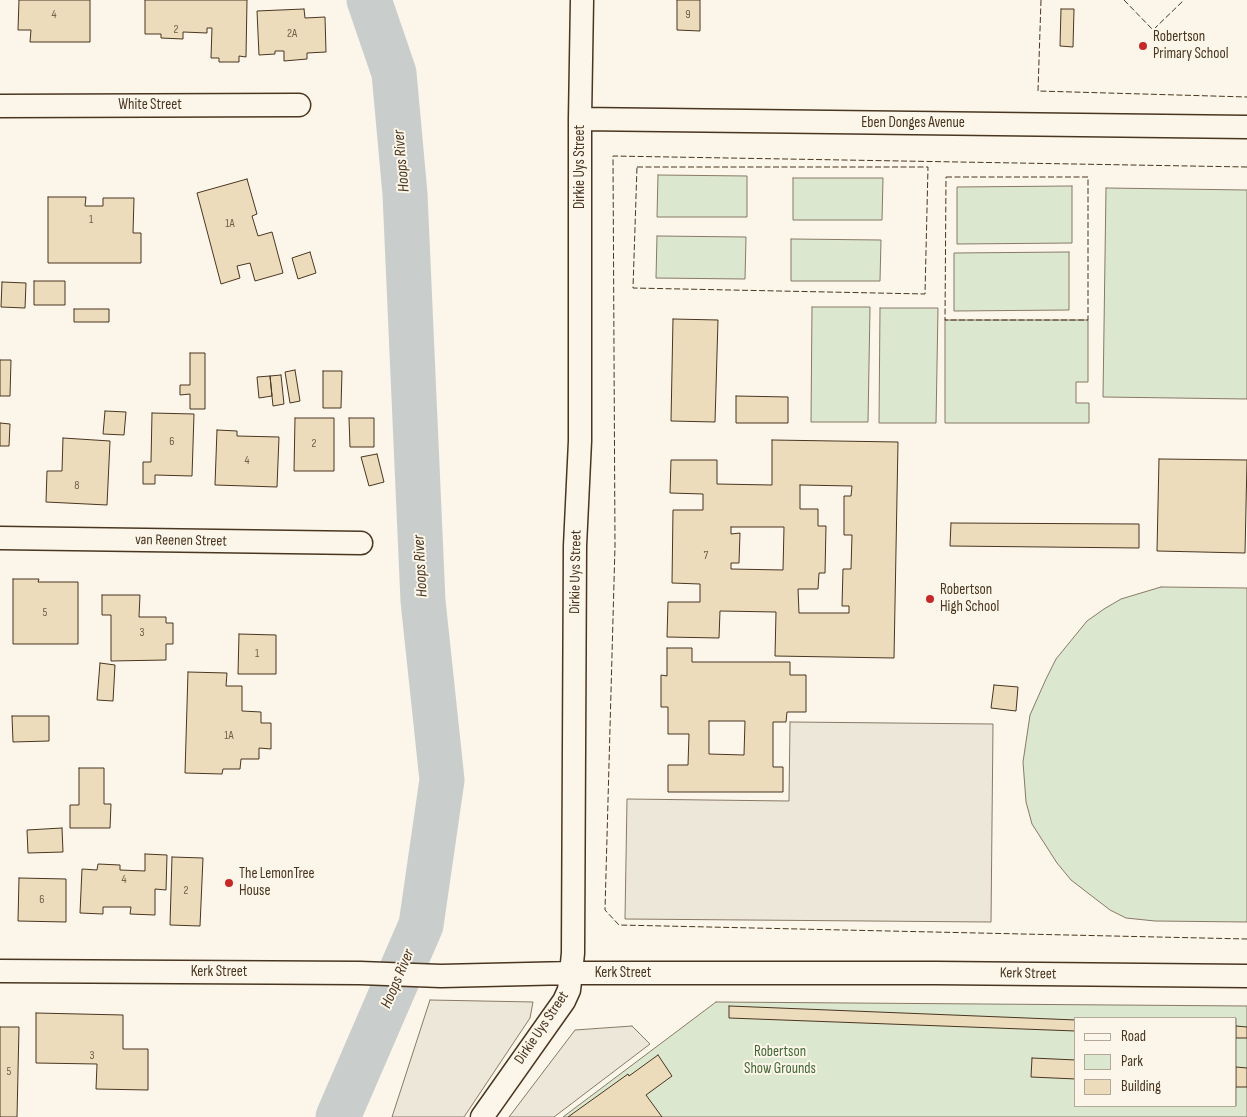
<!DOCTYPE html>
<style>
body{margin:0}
#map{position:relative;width:1247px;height:1117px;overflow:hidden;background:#fbf6e9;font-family:"Sofia Sans Condensed",sans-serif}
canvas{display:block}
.legend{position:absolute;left:1074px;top:1017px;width:162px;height:90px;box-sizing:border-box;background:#fbf6e9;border:1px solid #b4a999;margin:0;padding:6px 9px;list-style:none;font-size:15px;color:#4a3520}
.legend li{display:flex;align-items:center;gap:10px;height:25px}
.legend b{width:25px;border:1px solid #b4a999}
</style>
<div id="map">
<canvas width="1247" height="1117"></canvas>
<ul class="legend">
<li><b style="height:6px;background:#fbf6e9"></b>Road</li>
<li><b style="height:14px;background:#dce7d0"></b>Park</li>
<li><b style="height:14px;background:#ecdcbc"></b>Building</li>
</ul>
</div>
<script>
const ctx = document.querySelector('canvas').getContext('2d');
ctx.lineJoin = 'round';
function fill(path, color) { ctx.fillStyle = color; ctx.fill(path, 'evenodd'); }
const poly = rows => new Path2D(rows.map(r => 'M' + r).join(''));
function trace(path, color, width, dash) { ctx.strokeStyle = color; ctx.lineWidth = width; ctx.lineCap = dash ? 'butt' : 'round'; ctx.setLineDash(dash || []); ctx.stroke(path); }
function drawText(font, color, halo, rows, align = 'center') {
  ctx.font = font + ' "Sofia Sans Condensed",sans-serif'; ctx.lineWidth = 4; ctx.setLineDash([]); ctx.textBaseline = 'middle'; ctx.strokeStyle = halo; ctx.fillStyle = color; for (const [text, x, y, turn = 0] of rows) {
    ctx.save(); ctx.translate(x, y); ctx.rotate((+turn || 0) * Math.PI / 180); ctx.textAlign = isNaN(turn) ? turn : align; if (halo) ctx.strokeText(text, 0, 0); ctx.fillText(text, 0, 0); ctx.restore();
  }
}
const green = poly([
 [658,175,747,176,747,217,657,217,658,175],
 [793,178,883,178,882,220,793,220,793,178],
 [1072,186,1072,243,957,244,957,187,1072,186],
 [1106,188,1247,190,1247,399,1103,397,1106,188],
 [657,236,746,237,745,279,656,278,657,236],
 [791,239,881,240,880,281,791,281,791,239],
 [1069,252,1069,310,954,311,954,253,1069,252],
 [812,307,870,307,868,422,811,422,812,307],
 [880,308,938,308,936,423,879,423,880,308],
 [945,320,1088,320,1088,382,1076,382,1076,403,1089,403,1089,423,945,423,945,320],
 [1161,587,1247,588,1247,922,1155,921,1126,918,1110,910,1071,880,1057,863,1032,824,1026,802,1023,762,1030,715,1046,679,1056,659,1087,621,1104,609,1121,599,1161,587],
 [716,1002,1247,1006,1247,1117,563,1117,716,1002],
 [1076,1018,1236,1018,1236,1106,1076,1106,1076,1018]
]);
fill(green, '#dce7d0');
trace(green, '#887966', 1);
const parking = poly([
 [790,722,993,724,991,922,625,919,627,799,789,801,790,722],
 [430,1000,533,1002,530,1018,464,1117,392,1117,430,1000],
 [632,1026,650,1044,554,1117,509,1117,575,1030,632,1026]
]);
fill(parking, '#ede7d9');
trace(parking, '#887966', 1);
trace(poly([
 [338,1117,421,925,442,780,423,601,405,194,394,73,369,0]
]), '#c9cecd', 45);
const building = poly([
 [19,0,90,0,90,42,30,42,31,30,18,30,19,0],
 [145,0,247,0,246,57,239,56,239,62,219,62,219,58,211,58,212,28,207,28,207,33,183,32,183,39,161,38,161,34,145,34,145,0],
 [677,0,700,0,700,31,677,30,677,0],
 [304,9,305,18,325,17,326,52,307,53,307,59,284,61,284,51,275,51,275,54,259,55,257,11,304,9],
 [1061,9,1074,9,1073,47,1060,46,1061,9],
 [247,179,257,214,252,216,258,236,272,232,283,273,255,281,250,263,237,266,240,278,221,284,197,193,247,179],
 [48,197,86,197,85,206,103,206,103,198,134,198,133,233,141,233,141,263,48,263,48,197],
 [310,252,316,273,298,279,292,258,310,252],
 [34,281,65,281,65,305,34,305,34,281],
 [2,282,26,283,25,308,1,307,2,282],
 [74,309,109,309,109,322,74,322,74,309],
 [673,319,718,320,715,422,671,421,673,319],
 [190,353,205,353,205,409,190,409,190,394,180,395,180,385,190,385,190,353],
 [0,360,11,360,10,396,0,396,0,360],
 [295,370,300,401,290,403,285,372,295,370],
 [323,371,342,371,341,408,323,408,323,371],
 [281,375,284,404,273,406,270,376,281,375],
 [270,376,272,396,259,398,257,377,270,376],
 [736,396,788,397,788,423,736,423,736,396],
 [105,411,126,412,124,435,103,434,105,411],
 [152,413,194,414,192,476,155,475,155,484,143,484,143,462,151,462,152,413],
 [295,418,334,418,334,471,294,471,295,418],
 [349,418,374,418,374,447,350,447,349,418],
 [0,423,10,424,9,446,0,446,0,423],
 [217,430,237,431,237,436,279,437,277,487,215,485,217,430],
 [63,438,110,441,107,505,46,502,47,471,62,471,63,438],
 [772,440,898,442,894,658,775,656,776,612,720,611,719,638,667,637,668,602,700,602,700,584,672,583,673,510,703,510,703,494,670,493,671,460,717,460,717,484,772,485,772,440],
 [800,485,852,486,851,496,844,496,844,535,852,535,851,569,843,569,842,606,849,606,849,613,799,613,798,589,818,589,819,573,825,573,826,526,818,526,818,509,800,509,800,485],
 [731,527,784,527,783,570,731,569,731,563,739,563,740,533,731,534,731,527],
 [377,454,384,482,369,486,361,457,377,454],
 [1159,459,1247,460,1245,553,1157,551,1159,459],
 [951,523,1139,524,1139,548,950,546,951,523],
 [13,579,39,579,38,582,78,582,78,644,13,644,13,579],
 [102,595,140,595,139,617,166,617,166,623,173,623,173,644,166,644,166,660,111,661,111,615,102,615,102,595],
 [239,634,276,635,276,674,238,674,239,634],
 [667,648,692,648,692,662,790,662,790,675,806,675,806,712,787,712,786,722,773,722,773,767,783,767,783,792,668,792,668,765,688,765,689,734,668,734,668,707,661,707,661,675,667,676,667,648],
 [709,721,745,721,744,755,709,754,709,721],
 [100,663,115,665,113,701,97,700,100,663],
 [188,672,227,673,226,686,242,686,242,711,261,712,261,723,271,723,271,749,259,748,259,759,241,759,240,769,223,769,222,774,185,773,188,672],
 [994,685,1018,687,1016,711,991,708,994,685],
 [12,716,49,716,49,741,13,742,12,716],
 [79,768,104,768,104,804,111,804,110,828,70,828,70,805,79,805,79,768],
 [62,828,63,852,28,853,27,830,62,828],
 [145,854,167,855,166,890,155,889,155,915,130,914,131,907,103,907,103,914,80,913,82,869,97,870,98,864,120,865,120,870,145,871,145,854],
 [172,857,203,858,200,926,170,925,172,857],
 [19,878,66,879,66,922,18,921,19,878],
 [729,1006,1076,1020,1076,1031,729,1018,729,1006],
 [36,1013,123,1015,123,1049,148,1049,148,1090,96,1089,97,1064,36,1063,36,1013],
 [1236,1026,1247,1027,1247,1038,1236,1038,1236,1026],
 [0,1027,19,1027,17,1117,0,1117,0,1027],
 [658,1055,672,1076,646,1095,662,1117,568,1117,628,1074,629,1076,658,1055],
 [1032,1058,1076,1060,1076,1079,1031,1077,1032,1058],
 [1236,1067,1247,1068,1247,1087,1236,1087,1236,1067]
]);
fill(building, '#ecdcbc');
trace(building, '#4a3520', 1);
const street = poly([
 [0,106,299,105],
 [580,119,1247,127],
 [0,538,361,543],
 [0,971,360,973,441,976,571,973,936,973,1247,976],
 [482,1117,564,1001,569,990,571,973,573,953,575,546,580,441,580,119,582,0]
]);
trace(street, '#4a3520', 25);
trace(street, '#fbf6e9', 22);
trace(poly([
 [1041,0,1038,91,1247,97],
 [1124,0,1153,30,1184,0],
 [637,167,928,167,925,294,633,288,637,167],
 [1247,167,613,156,615,546,605,910,619,925,1247,939],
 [946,177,1088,177,1088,320,945,320,946,177]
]), '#4a3520', 1, [6, 2.5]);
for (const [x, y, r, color] of [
 [1143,46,5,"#c62828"],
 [930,599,5,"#c62828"],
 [229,883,5,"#c62828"]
]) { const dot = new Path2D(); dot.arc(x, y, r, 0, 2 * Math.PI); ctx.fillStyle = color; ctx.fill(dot); trace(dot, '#fbf6e9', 2); }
drawText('12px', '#725f47', null, [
 ["4",54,15],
 ["9",688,15],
 ["2",176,30],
 ["2A",292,34],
 ["1",91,220],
 ["1A",230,224],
 ["6",172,442],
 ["2",314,444],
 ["4",247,461],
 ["8",77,486],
 ["7",706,556],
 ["5",45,613],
 ["3",142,633],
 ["1",257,654],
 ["1A",229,736],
 ["4",124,880],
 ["2",186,891],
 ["6",42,900],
 ["3",92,1056],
 ["5",9,1072]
]);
drawText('15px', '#4a3520', '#fbf6e9', [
 ["Robertson",1153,37],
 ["Primary School",1153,54],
 ["Robertson",940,590],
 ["High School",940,607],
 ["The LemonTree",239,874],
 ["House",239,891]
], 'left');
drawText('15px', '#4a3520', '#fbf6e9', [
 ["White Street",150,105],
 ["Eben Donges Avenue",913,123],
 ["Dirkie Uys Street",580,167,-90],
 ["van Reenen Street",181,541,1],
 ["Dirkie Uys Street",576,572,-89],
 ["Kerk Street",219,972],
 ["Kerk Street",623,973],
 ["Kerk Street",1028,974,1],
 ["Dirkie Uys Street",542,1028,-56]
]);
drawText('15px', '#436837', '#fbf6e9', [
 ["Robertson",780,1052],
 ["Show Grounds",780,1069]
]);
drawText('italic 16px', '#4a3520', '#fbf6e9', [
 ["Hoops River",402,161,-95],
 ["Hoops River",421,566,-93],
 ["Hoops River",398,979,-67]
]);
</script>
